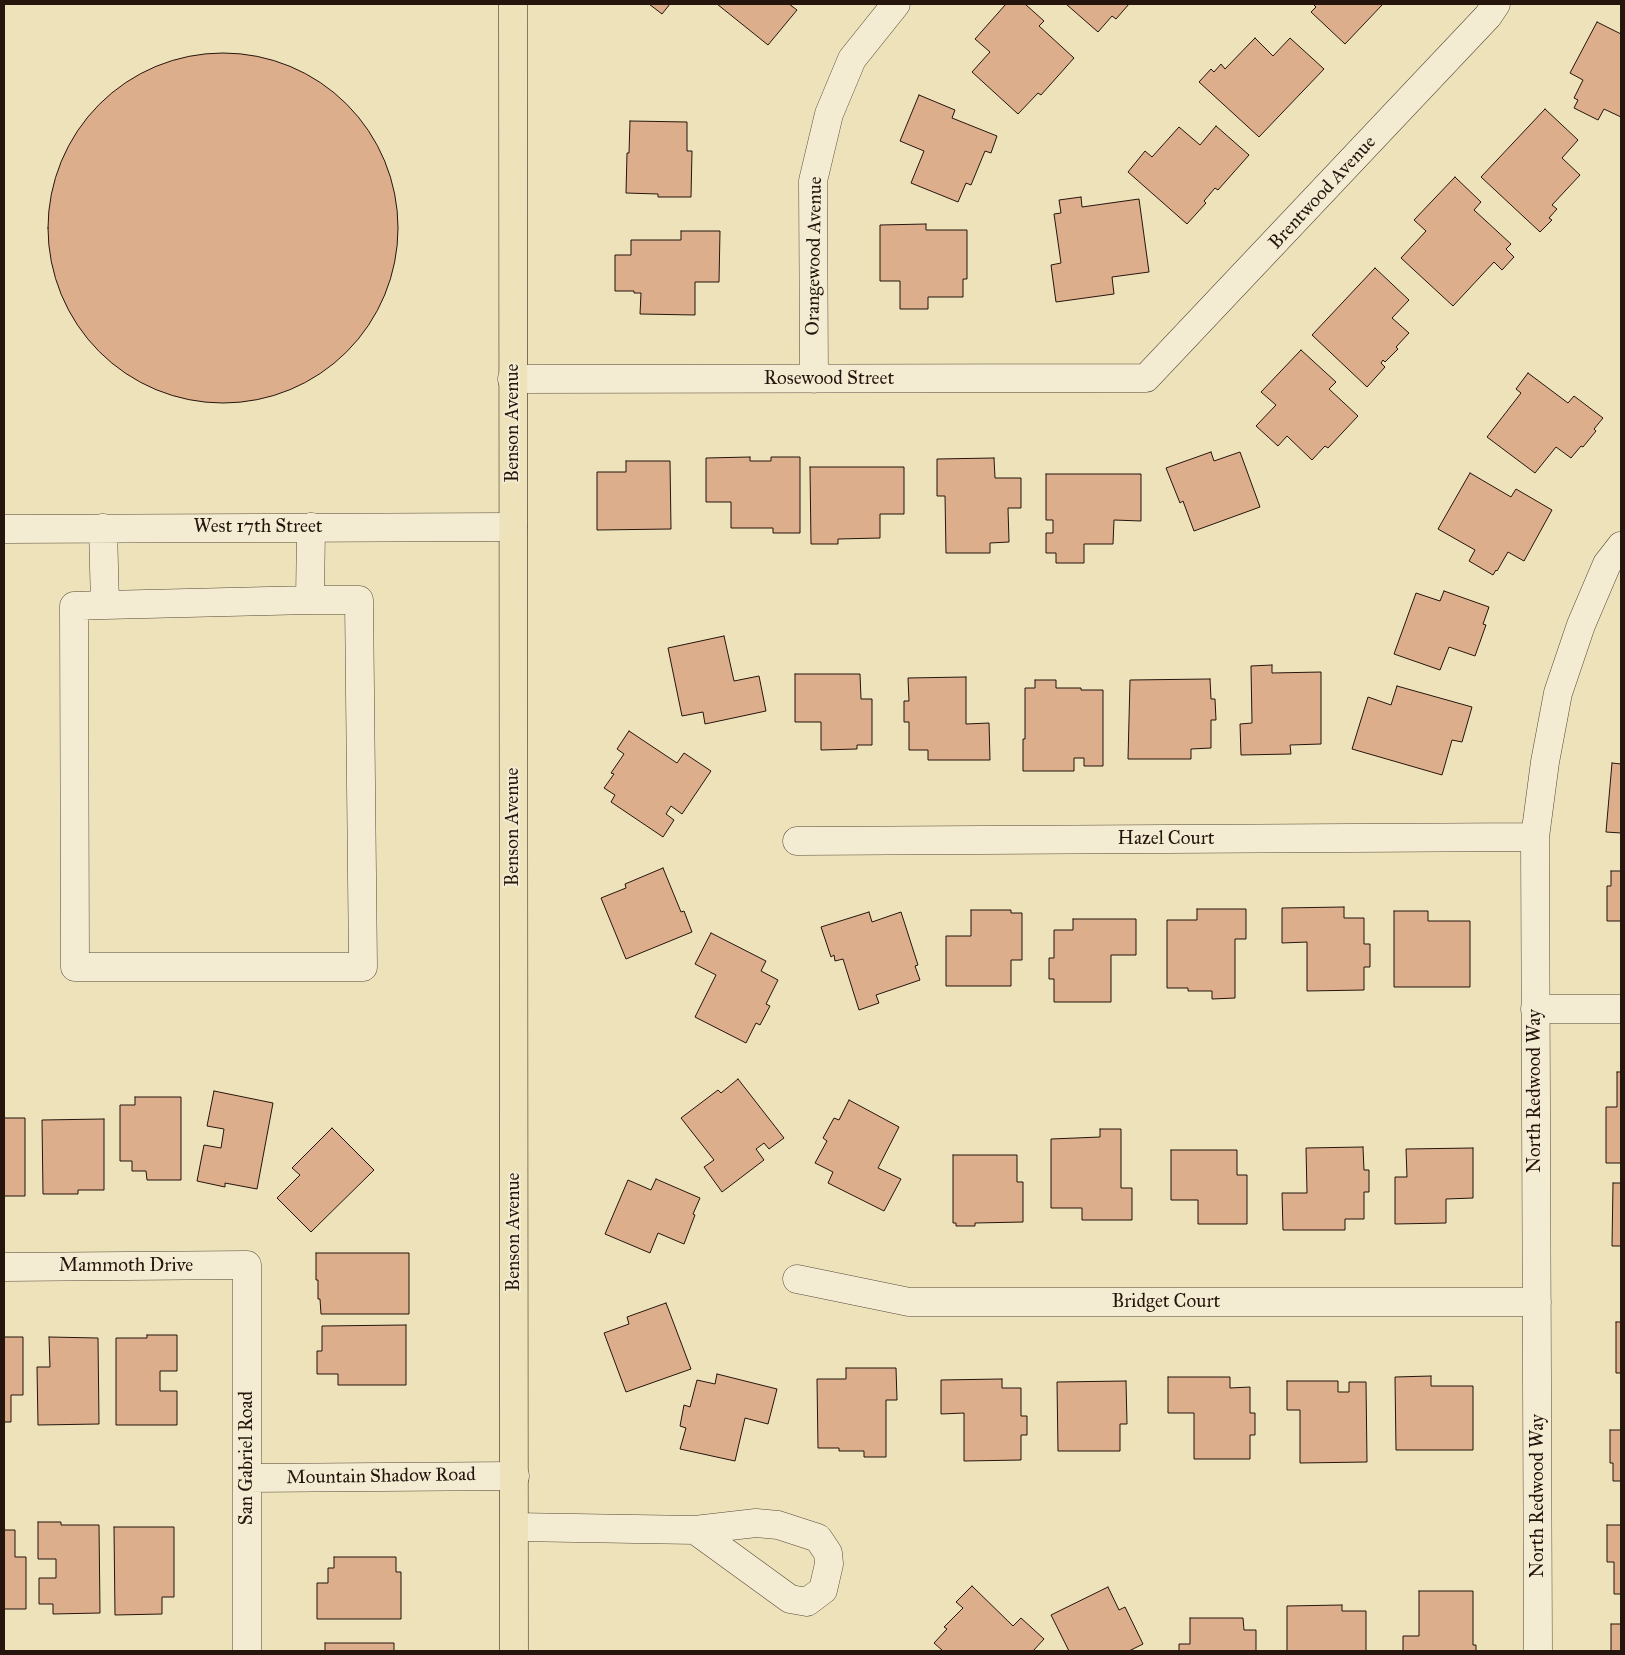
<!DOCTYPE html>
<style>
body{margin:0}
#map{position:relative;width:1625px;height:1655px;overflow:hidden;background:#ede2ba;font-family:"IM FELL Great Primer",serif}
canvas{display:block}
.frame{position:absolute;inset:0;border:5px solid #25150d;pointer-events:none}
</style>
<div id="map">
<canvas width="1625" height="1655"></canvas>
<div class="frame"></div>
</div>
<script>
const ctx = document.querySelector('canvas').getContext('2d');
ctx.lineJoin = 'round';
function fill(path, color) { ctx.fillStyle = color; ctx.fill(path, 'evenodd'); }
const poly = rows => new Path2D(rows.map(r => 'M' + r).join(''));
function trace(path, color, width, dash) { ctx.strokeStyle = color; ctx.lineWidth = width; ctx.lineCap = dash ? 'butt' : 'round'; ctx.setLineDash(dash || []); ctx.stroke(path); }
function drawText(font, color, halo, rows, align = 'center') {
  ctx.font = font + ' "IM FELL Great Primer",serif'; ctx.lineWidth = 4; ctx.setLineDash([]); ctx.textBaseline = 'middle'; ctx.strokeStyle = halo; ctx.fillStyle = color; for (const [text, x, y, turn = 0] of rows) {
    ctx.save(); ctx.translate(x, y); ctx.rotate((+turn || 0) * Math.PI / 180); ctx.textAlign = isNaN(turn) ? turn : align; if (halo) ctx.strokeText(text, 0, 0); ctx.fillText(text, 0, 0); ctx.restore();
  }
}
const building = poly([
 [649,4,670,4,662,14,649,4],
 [717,4,789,4,797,10,768,45,717,4],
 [1006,4,1025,4,1044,21,1039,26,1074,58,1041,95,1038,93,1018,114,972,72,990,52,975,39,1006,4],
 [1066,4,1129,4,1116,19,1112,16,1098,32,1066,4],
 [1313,4,1383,4,1345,44,1311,12,1316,7,1313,4],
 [1597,22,1621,34,1621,117,1604,109,1598,120,1574,108,1578,100,1574,98,1583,80,1570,73,1597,22],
 [1255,38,1273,56,1290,38,1324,69,1259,137,1199,82,1211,69,1214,72,1221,64,1225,69,1255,38],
 '48 228a175 175 0 1 1 350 0a175 175 0 1 1-350 0Z',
 [919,95,955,110,952,118,997,136,991,153,985,151,971,185,966,183,958,202,911,183,924,151,900,141,919,95],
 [1545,109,1578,140,1562,158,1580,175,1552,205,1557,209,1549,218,1552,220,1540,232,1481,177,1545,109],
 [630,121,687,122,687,151,692,151,691,197,658,197,658,194,626,193,627,153,629,153,630,121],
 [1216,126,1249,155,1218,190,1215,188,1204,201,1206,203,1187,224,1128,172,1145,151,1152,157,1179,127,1200,145,1216,126],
 [1455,177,1481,202,1474,210,1511,244,1506,249,1514,257,1502,270,1494,262,1453,306,1401,258,1426,231,1414,220,1455,177],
 [1081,197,1082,207,1139,199,1149,272,1112,277,1114,294,1056,302,1051,265,1061,263,1054,214,1061,213,1059,200,1081,197],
 [926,224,926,230,967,230,967,279,963,279,963,297,928,297,928,309,900,309,900,281,880,281,880,225,926,224],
 [681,231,720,231,719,282,695,282,695,315,640,314,641,293,634,293,634,291,615,291,615,255,631,255,631,240,681,240,681,231],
 [1375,268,1409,300,1392,318,1409,333,1396,347,1398,349,1385,362,1383,360,1381,363,1385,367,1367,387,1312,335,1375,268],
 [1301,350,1336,382,1329,389,1358,416,1328,448,1325,446,1312,460,1287,436,1278,446,1256,426,1276,405,1261,392,1301,350],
 [1528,373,1568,403,1574,396,1603,418,1594,429,1596,431,1583,447,1581,446,1571,458,1556,447,1535,473,1487,437,1521,393,1516,389,1528,373],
 [1211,452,1214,461,1240,452,1260,507,1194,531,1183,501,1180,503,1166,468,1211,452],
 [750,457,750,461,771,461,771,457,800,457,800,533,773,533,773,528,731,528,731,502,706,502,706,458,750,457],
 [994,458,995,478,1021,478,1021,508,1008,508,1009,542,990,543,990,553,946,553,945,496,937,496,937,459,994,458],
 [626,461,670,461,671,529,597,530,597,472,626,472,626,461],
 [810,467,904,467,904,514,880,514,880,538,838,539,838,544,811,544,810,467],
 [1470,473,1511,497,1516,489,1552,510,1524,561,1508,552,1497,571,1496,570,1493,575,1469,561,1475,550,1438,529,1470,473],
 [1046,474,1141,474,1141,521,1114,520,1113,544,1084,544,1084,563,1056,563,1056,553,1046,553,1046,533,1053,533,1053,520,1046,520,1046,474],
 [1444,591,1489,607,1483,624,1486,625,1475,656,1449,647,1440,670,1394,654,1416,593,1440,601,1444,591],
 [724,636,734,681,759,676,766,711,705,724,703,712,682,716,668,648,724,636],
 [1272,665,1272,673,1321,672,1321,744,1290,745,1291,754,1241,755,1240,724,1252,723,1251,666,1272,665],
 [795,674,860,674,861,699,872,699,872,745,857,745,857,749,821,750,821,722,795,722,795,674],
 [966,677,966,724,989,723,990,760,928,760,928,750,909,750,909,722,904,722,904,701,909,701,908,678,966,677],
 [1210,679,1211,699,1215,699,1216,720,1211,720,1211,748,1191,749,1191,759,1128,759,1130,680,1210,679],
 [1035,680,1056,680,1056,688,1081,688,1081,690,1103,690,1103,766,1084,766,1084,758,1074,758,1074,771,1023,771,1023,739,1025,739,1025,688,1035,688,1035,680],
 [1397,686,1472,707,1462,742,1452,740,1442,775,1352,749,1368,697,1391,705,1397,686],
 [629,731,677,763,684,753,711,771,682,814,671,806,666,814,674,820,663,837,611,802,615,795,604,788,614,774,611,773,624,754,617,749,629,731],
 [1612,763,1621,764,1621,833,1606,832,1612,763],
 [663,868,681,912,684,911,692,932,626,959,601,898,626,888,625,884,663,868],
 [1611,871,1621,871,1621,921,1607,921,1607,886,1611,886,1611,871],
 [1344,907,1344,918,1364,918,1364,944,1370,944,1370,967,1364,967,1364,990,1307,991,1307,942,1282,943,1282,908,1344,907],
 [1197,909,1246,909,1246,939,1235,939,1235,998,1212,999,1212,991,1188,991,1188,988,1167,988,1167,920,1197,920,1197,909],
 [971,910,1011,910,1011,913,1022,913,1022,960,1011,960,1011,986,946,986,946,936,971,936,971,910],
 [1394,911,1428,911,1428,921,1470,921,1470,987,1394,987,1394,911],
 [869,912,872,922,901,912,918,965,915,966,920,980,876,995,879,1003,859,1010,843,959,835,961,834,955,831,957,821,927,869,912],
 [1073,919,1136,919,1136,955,1111,955,1111,1002,1054,1002,1054,979,1049,979,1049,958,1054,958,1054,930,1073,930,1073,919],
 [711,933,766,961,761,971,778,980,766,1004,770,1006,760,1025,756,1023,746,1043,695,1017,716,975,695,964,711,933],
 [1617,1072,1621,1072,1621,1163,1606,1163,1606,1107,1617,1107,1617,1072],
 [738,1079,784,1138,769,1149,764,1143,756,1149,764,1160,722,1192,704,1167,714,1160,681,1118,718,1090,721,1093,738,1079],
 [214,1091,273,1103,257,1189,225,1183,225,1187,197,1181,204,1145,221,1148,224,1129,207,1126,214,1091],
 [135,1097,181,1097,181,1180,147,1180,146,1171,132,1171,132,1161,120,1161,120,1105,135,1105,135,1097],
 [849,1100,899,1127,878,1168,901,1179,884,1211,828,1183,833,1172,815,1163,827,1141,823,1138,834,1118,839,1120,849,1100],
 [4,1118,25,1118,25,1196,4,1196,4,1118],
 [104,1119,104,1190,78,1190,78,1194,43,1194,42,1120,104,1119],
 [332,1128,374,1170,311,1232,277,1198,300,1175,292,1168,332,1128],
 [1100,1129,1121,1129,1121,1188,1132,1188,1132,1220,1082,1220,1082,1208,1051,1208,1051,1139,1100,1137,1100,1129],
 [1363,1147,1364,1170,1369,1170,1369,1192,1364,1192,1364,1219,1345,1219,1345,1230,1283,1230,1282,1193,1307,1193,1306,1148,1363,1147],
 [1473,1148,1473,1198,1446,1199,1446,1223,1395,1224,1395,1177,1407,1177,1406,1149,1473,1148],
 [1171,1150,1237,1150,1237,1175,1247,1175,1247,1224,1198,1224,1198,1200,1171,1200,1171,1150],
 [953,1155,1017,1155,1017,1182,1023,1182,1023,1222,975,1223,975,1226,956,1226,956,1223,953,1223,953,1155],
 [656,1179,700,1198,693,1214,695,1215,684,1244,658,1233,650,1253,605,1234,628,1180,651,1190,656,1179],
 [1613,1183,1621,1183,1621,1246,1612,1246,1613,1183],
 [316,1253,409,1253,409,1314,321,1314,320,1299,318,1299,318,1280,316,1280,316,1253],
 [666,1303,691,1369,626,1392,604,1333,629,1324,627,1317,666,1303],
 [1616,1322,1621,1322,1621,1373,1616,1373,1616,1322],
 [406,1325,406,1385,338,1385,338,1374,317,1374,317,1351,322,1351,322,1326,406,1325],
 [147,1335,177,1335,177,1371,160,1371,160,1391,177,1391,177,1425,116,1425,116,1338,147,1338,147,1335],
 [4,1337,23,1337,23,1395,11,1395,11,1422,4,1422,4,1337],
 [49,1337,98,1338,99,1424,38,1425,37,1367,50,1367,49,1337],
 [846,1368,896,1368,897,1400,886,1400,886,1457,864,1457,864,1451,839,1451,839,1448,818,1448,817,1379,846,1379,846,1368],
 [717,1374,777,1389,768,1424,745,1418,735,1461,680,1449,686,1428,680,1426,684,1405,690,1407,697,1380,715,1384,717,1374],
 [1431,1376,1431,1386,1473,1386,1473,1450,1396,1450,1395,1377,1431,1376],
 [1168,1377,1230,1377,1230,1388,1250,1387,1250,1413,1255,1413,1255,1435,1250,1435,1250,1459,1194,1459,1194,1413,1168,1413,1168,1377],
 [1002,1379,1002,1388,1021,1388,1021,1416,1027,1416,1027,1435,1021,1435,1021,1460,964,1461,964,1413,941,1414,941,1380,1002,1379],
 [1126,1381,1127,1424,1120,1424,1120,1451,1058,1451,1057,1382,1126,1381],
 [1287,1381,1338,1381,1338,1392,1349,1392,1349,1382,1366,1382,1367,1462,1300,1463,1300,1410,1287,1410,1287,1381],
 [1610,1430,1621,1430,1621,1481,1613,1481,1613,1463,1610,1463,1610,1430],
 [38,1522,61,1522,61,1525,99,1525,100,1613,53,1614,53,1604,39,1604,39,1578,56,1578,56,1559,38,1559,38,1522],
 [1607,1525,1621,1525,1621,1594,1614,1594,1614,1562,1607,1562,1607,1525],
 [114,1527,174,1527,174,1597,162,1597,162,1614,115,1615,114,1527],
 [4,1530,15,1530,15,1557,26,1557,26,1609,4,1609,4,1530],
 [334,1557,396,1557,396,1572,401,1572,401,1619,317,1619,317,1583,328,1583,328,1568,334,1568,334,1557],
 [972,1586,1013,1626,1021,1618,1044,1639,1033,1651,943,1651,934,1643,947,1629,944,1627,963,1608,956,1602,972,1586],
 [1108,1587,1119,1610,1125,1607,1143,1644,1129,1651,1069,1651,1051,1615,1108,1587],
 [1419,1591,1473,1591,1473,1645,1476,1645,1476,1651,1403,1651,1403,1636,1419,1636,1419,1591],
 [1342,1605,1342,1611,1366,1611,1366,1651,1287,1651,1287,1606,1342,1605],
 [1190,1618,1243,1618,1244,1630,1256,1630,1256,1651,1179,1651,1179,1644,1190,1644,1190,1618],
 [1611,1624,1621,1624,1621,1651,1611,1651,1611,1624],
 [325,1643,394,1643,394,1651,325,1651,325,1643]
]);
fill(building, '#ddae8b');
trace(building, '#25150d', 1);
const minor = poly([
 [512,379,1146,378,1488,16,1496,4],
 [814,379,813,181,829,114,852,59,896,4],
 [103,528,105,605,74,606,75,967,363,967,359,600,310,600,311,527],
 [4,529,513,527],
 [105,605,310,600],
 [797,841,1535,837],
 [1535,1009,1621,1009],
 [4,1267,247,1265,247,1651],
 [797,1279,909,1302,1537,1302],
 [247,1478,515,1476],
 [515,1527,695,1530,790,1599,807,1602,823,1590,829,1564,828,1553,818,1538,778,1525,756,1523,695,1530],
 [1538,1651,1535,837,1545,762,1558,693,1581,625,1607,564,1621,546]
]);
const major = poly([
 [513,4,514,1651]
]);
trace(minor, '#574838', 29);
trace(major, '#25150d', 29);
trace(minor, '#f3ecd2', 28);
trace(major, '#ede2ba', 28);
drawText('19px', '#25150d', '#f3ecd2', [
 ["Brentwood Avenue",1323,193,-47],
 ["Orangewood Avenue",815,256,-89],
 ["Rosewood Street",829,379],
 ["Benson Avenue",513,423,-90],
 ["West 17th Street",258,527],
 ["Benson Avenue",513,827,-90],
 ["Hazel Court",1166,839],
 ["North Redwood Way",1535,1091,-90],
 ["Benson Avenue",514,1232,-90],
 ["Mammoth Drive",126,1266],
 ["Bridget Court",1166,1302],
 ["San Gabriel Road",247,1458,-90],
 ["Mountain Shadow Road",381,1477,-1],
 ["North Redwood Way",1538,1496,-90]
]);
</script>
